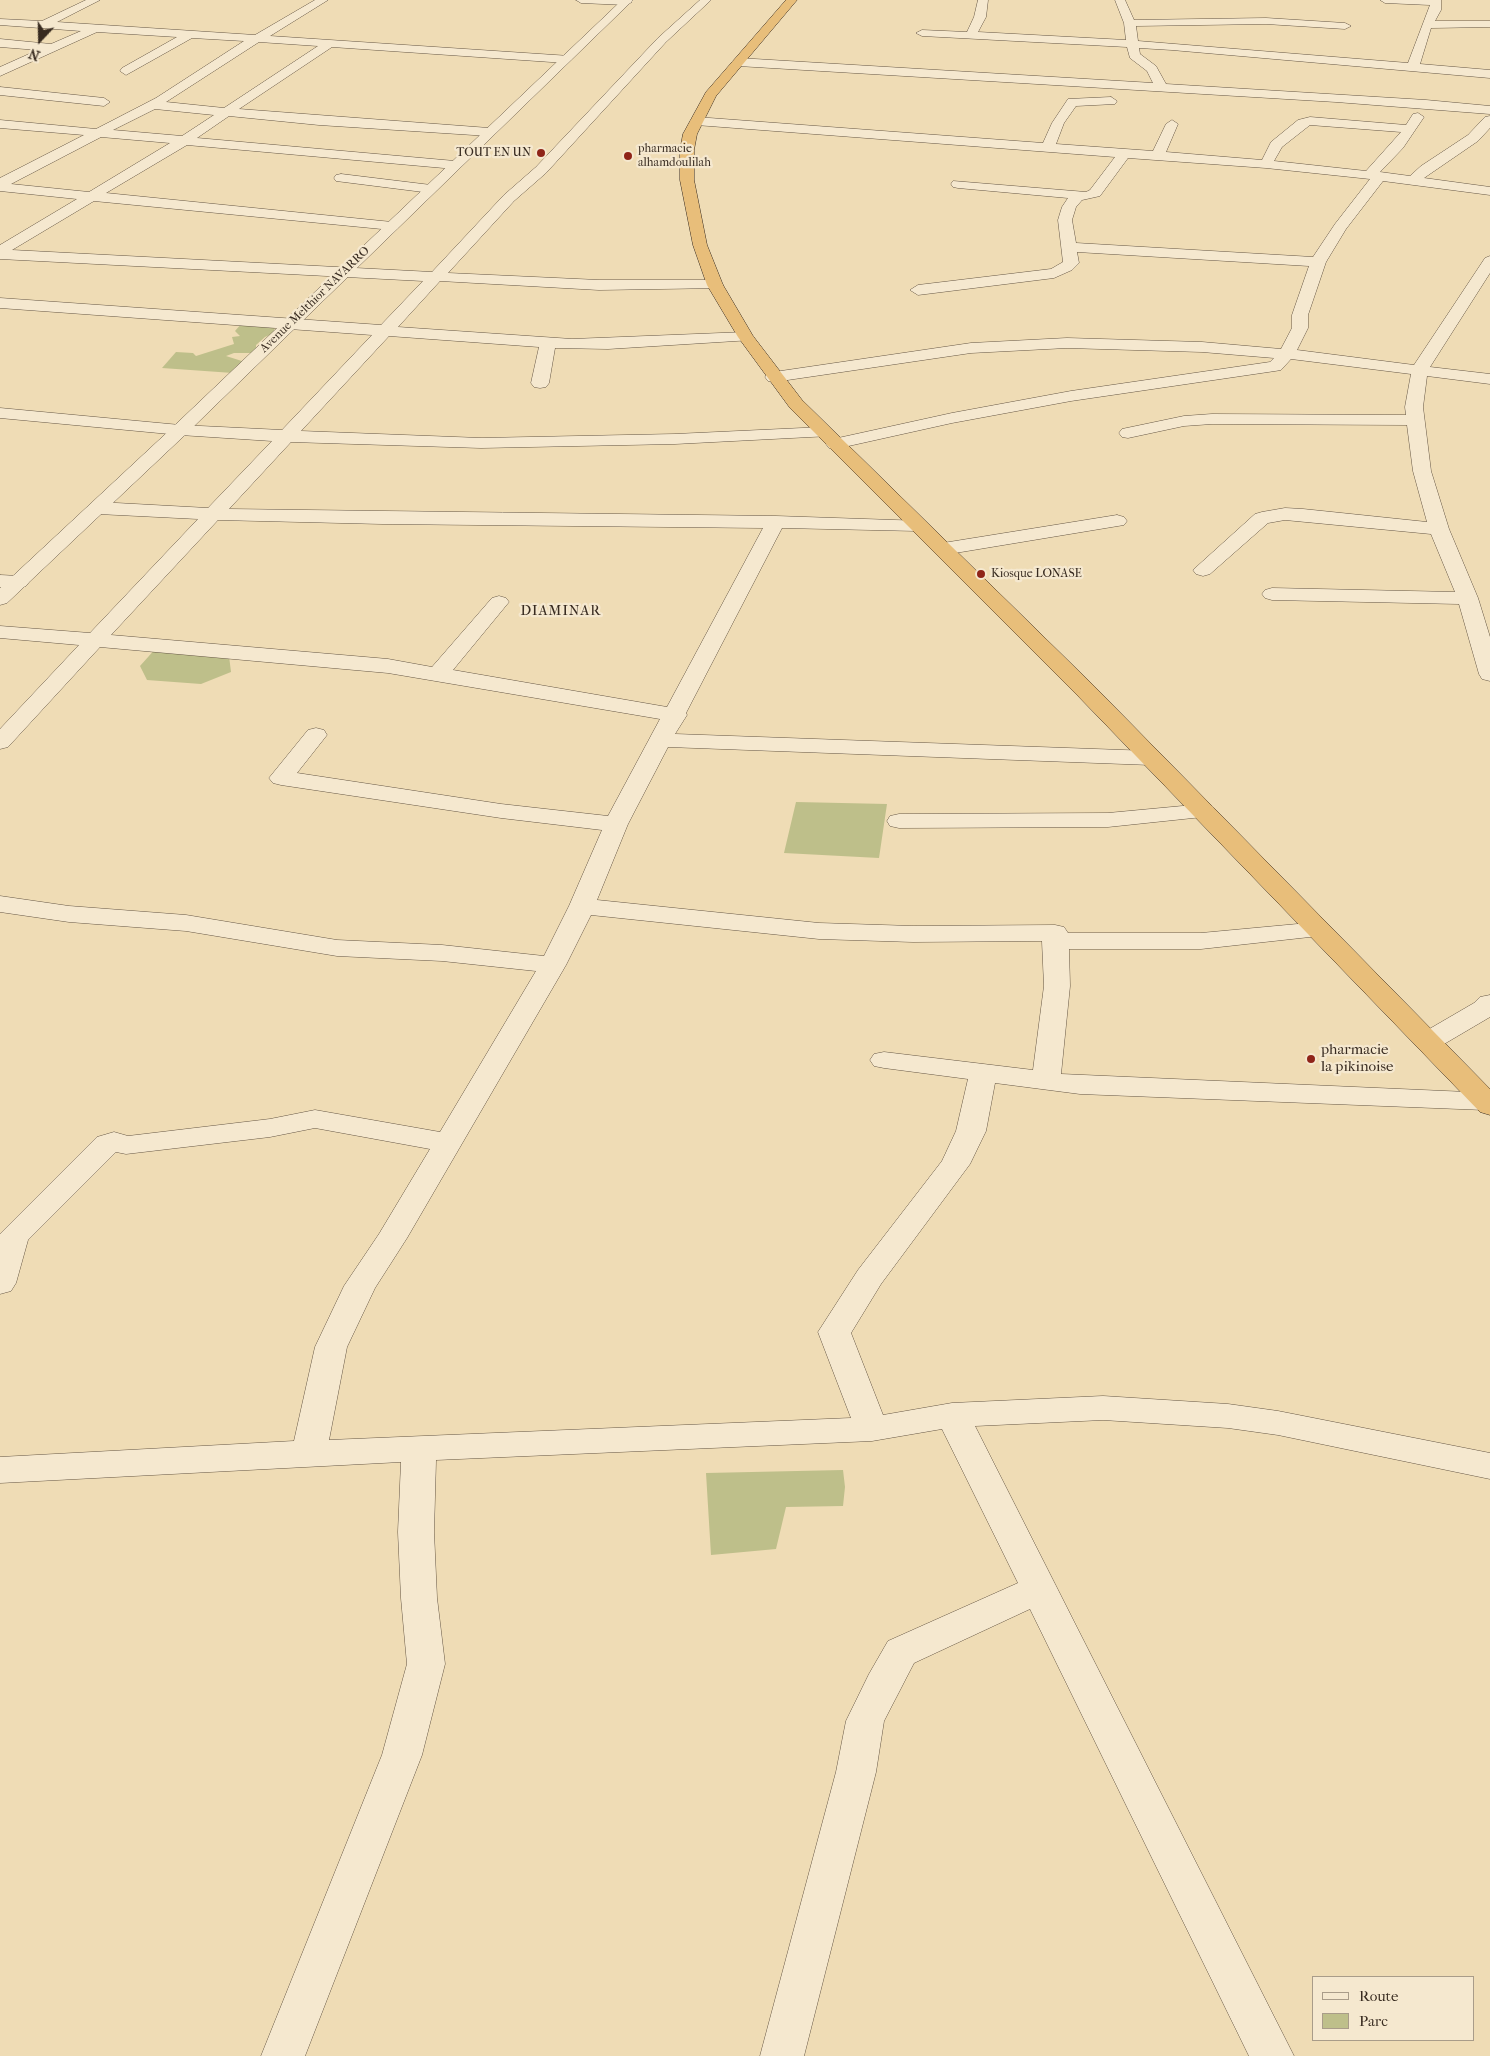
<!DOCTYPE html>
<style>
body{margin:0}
#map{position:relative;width:1490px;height:2056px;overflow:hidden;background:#efdcb5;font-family:"IM FELL French Canon",serif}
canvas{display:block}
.legend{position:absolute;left:1312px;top:1976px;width:162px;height:65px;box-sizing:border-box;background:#f5e8cf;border:1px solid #a99c89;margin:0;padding:6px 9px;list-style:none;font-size:15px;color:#382b20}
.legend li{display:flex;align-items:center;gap:10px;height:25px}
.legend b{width:25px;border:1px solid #a99c89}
.north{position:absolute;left:15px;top:15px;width:50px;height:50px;-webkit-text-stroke:4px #f5e8cf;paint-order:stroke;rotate:201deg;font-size:14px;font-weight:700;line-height:20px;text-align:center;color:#382b20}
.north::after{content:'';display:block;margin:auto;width:18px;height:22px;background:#382b20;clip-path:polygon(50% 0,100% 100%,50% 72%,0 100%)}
</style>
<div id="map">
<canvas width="1490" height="2056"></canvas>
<ul class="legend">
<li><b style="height:6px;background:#f5e8cf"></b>Route</li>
<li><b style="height:14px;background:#bebf8a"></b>Parc</li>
</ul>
<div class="north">N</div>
</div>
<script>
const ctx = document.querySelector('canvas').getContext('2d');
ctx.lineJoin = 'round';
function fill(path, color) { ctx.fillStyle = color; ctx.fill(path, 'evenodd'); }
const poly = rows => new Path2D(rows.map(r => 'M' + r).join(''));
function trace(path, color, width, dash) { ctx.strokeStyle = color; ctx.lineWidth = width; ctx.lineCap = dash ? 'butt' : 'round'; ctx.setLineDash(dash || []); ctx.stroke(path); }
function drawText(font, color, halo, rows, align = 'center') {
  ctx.font = font + ' "IM FELL French Canon",serif'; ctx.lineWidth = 4.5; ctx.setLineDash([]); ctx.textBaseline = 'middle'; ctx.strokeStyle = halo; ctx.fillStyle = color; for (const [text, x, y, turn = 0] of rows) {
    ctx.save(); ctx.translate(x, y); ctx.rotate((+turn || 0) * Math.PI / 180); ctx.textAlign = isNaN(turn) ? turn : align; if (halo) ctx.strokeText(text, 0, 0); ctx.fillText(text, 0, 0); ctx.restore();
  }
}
fill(poly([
 [242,323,275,325,274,333,265,337,256,345,256,353,234,353,226,356,245,362,233,373,162,368,176,352,193,353,196,356,234,344,232,337,240,336,235,331],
 [157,647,229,656,231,672,201,684,147,680,140,666],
 [796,802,887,804,879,858,784,853],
 [843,1470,845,1487,843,1506,786,1507,776,1549,711,1555,706,1473]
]), '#bebf8a');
const minor = poly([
 [86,0,100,0,57,22,255,35,315,0,328,0,270,36,570,56,572,59,566,63,332,47,239,109,489,128,496,132,489,136,319,125,229,116,197,138,455,161,462,165,455,169,187,145,106,193,392,222,399,226,397,229,392,230,94,201,12,250,432,272,504,195,536,167,658,38,700,0,711,0,666,42,546,173,514,201,448,273,599,280,715,280,721,282,723,285,721,288,599,290,440,281,398,327,572,339,746,332,754,337,752,340,608,349,555,348,549,383,546,387,540,388,534,387,531,383,539,347,389,336,301,431,481,438,675,434,824,427,830,428,833,432,830,436,675,444,481,448,291,442,229,509,776,516,924,521,927,525,924,529,917,531,782,528,686,713,687,715,675,734,1151,751,1159,753,1163,758,1159,763,1151,765,668,747,628,824,597,900,819,923,913,926,1055,925,1064,927,1068,933,1201,933,1319,922,1328,925,1332,930,1328,935,1201,949,1069,949,1070,986,1061,1074,1490,1093,1490,1109,1485,1110,1080,1094,995,1083,986,1131,970,1164,881,1284,851,1333,883,1415,952,1403,1103,1396,1228,1404,1278,1411,1490,1453,1490,1479,1278,1435,1228,1428,1103,1420,975,1426,1294,2056,1249,2056,1030,1609,914,1663,884,1721,876,1772,804,2056,760,2056,836,1772,846,1721,869,1674,888,1641,1018,1583,942,1429,872,1441,436,1460,434,1532,437,1598,445,1664,422,1755,305,2056,261,2056,382,1755,407,1664,401,1598,398,1532,401,1462,0,1483,0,1457,294,1441,315,1347,344,1286,379,1234,430,1149,315,1128,270,1137,126,1154,116,1152,28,1240,16,1283,11,1291,0,1294,0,1234,97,1137,114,1132,128,1136,270,1119,315,1110,440,1132,536,971,442,961,337,956,186,931,69,922,0,912,0,896,69,906,186,915,337,940,442,945,544,956,569,906,602,830,501,818,281,785,273,783,269,778,308,730,316,728,324,730,327,735,297,773,501,804,608,816,660,719,388,673,100,647,8,747,0,749,0,729,79,645,0,638,0,626,90,633,198,519,98,514,91,512,88,508,91,504,98,502,208,508,272,441,180,435,0,418,0,408,180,425,282,430,372,335,0,308,0,298,381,325,423,281,0,259,0,245,77,199,0,191,0,178,84,135,0,128,0,120,96,129,156,98,244,41,192,38,126,75,120,71,122,68,177,37,97,32,0,76,0,67,38,50,0,47,0,39,51,44,81,31,0,25,0,19,42,21,86,0],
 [259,42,318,46,224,108,166,102,259,42],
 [155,109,214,115,182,136,113,130,155,109],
 [101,137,170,143,89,192,11,184,101,137],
 [218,520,382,524,763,528,667,707,453,670,509,602,506,598,499,596,492,598,432,667,388,659,111,635,218,520],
 [591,915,819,939,913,942,1042,941,1044,986,1033,1070,884,1052,874,1054,870,1060,874,1066,884,1068,968,1079,956,1131,942,1161,858,1270,818,1332,851,1418,329,1440,347,1347,375,1288,407,1238,566,965,591,915],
 [576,0,630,0,632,2,626,5,581,3,576,0],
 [978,0,988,0,986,17,978,32,1126,40,1124,23,1115,0,1125,0,1134,20,1266,18,1345,23,1351,26,1345,29,1266,24,1136,26,1138,41,1408,63,1430,5,1385,3,1380,0,1441,0,1441,10,1435,21,1490,21,1490,27,1431,28,1420,64,1490,70,1490,78,1172,50,1139,48,1140,54,1156,66,1166,84,1426,100,1490,106,1490,114,1336,102,738,66,732,62,738,58,1153,83,1147,71,1130,58,1127,47,922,36,916,33,922,30,967,32,974,17,978,0],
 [0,87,104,98,110,102,104,106,0,95,0,87],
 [1111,97,1117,101,1115,104,1076,106,1064,123,1056,144,1153,151,1166,124,1172,120,1178,124,1166,152,1262,160,1271,142,1298,120,1310,117,1406,125,1413,114,1418,113,1424,117,1403,148,1380,172,1410,176,1421,166,1468,135,1485,117,1490,116,1490,128,1478,141,1424,178,1490,187,1490,195,1383,181,1346,229,1326,262,1308,315,1308,328,1297,350,1414,365,1485,258,1490,256,1490,273,1430,367,1490,374,1490,384,1427,376,1423,407,1431,471,1449,529,1478,598,1490,637,1490,681,1482,679,1479,674,1459,604,1272,600,1265,598,1262,594,1265,590,1272,588,1455,592,1431,534,1285,520,1268,523,1210,574,1203,576,1196,574,1193,570,1255,514,1262,512,1285,508,1303,509,1427,522,1413,471,1407,425,1212,424,1184,426,1128,438,1122,437,1119,433,1122,429,1184,416,1212,414,1406,415,1405,407,1411,374,1291,359,1281,370,1275,371,1071,401,952,423,835,449,829,448,826,444,829,440,952,413,1071,391,1270,362,1274,358,1202,352,1067,348,971,353,774,382,768,381,765,377,768,373,774,372,971,343,1067,338,1202,342,1281,349,1292,328,1292,315,1309,266,1077,252,1079,263,1072,270,1054,278,918,295,910,290,918,285,1051,269,1063,262,1058,220,1062,207,1068,198,958,188,953,187,951,184,953,181,1086,192,1090,190,1115,157,696,125,690,121,696,117,1043,143,1052,123,1068,99,1111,97],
 [1310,125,1401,132,1366,171,1274,161,1282,147,1310,125],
 [1128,158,1266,168,1370,179,1335,224,1313,257,1076,243,1072,220,1076,207,1082,200,1100,196,1128,158],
 [341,174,431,185,438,189,431,193,336,181,334,178,336,175,341,174],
 [1117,515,1124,517,1127,521,1124,525,943,555,936,553,933,549,936,545,943,543,1117,515],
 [0,575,19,576,26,578,29,582,26,586,19,588,0,587,0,575],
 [1204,804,1212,806,1216,811,1212,816,1108,827,899,828,890,826,887,821,890,816,899,814,1108,813,1204,804],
 [1490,995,1490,1017,1439,1047,1429,1049,1419,1047,1415,1041,1419,1035,1474,1003,1480,997,1490,995]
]);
const tertiary = poly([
 [622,0,633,0,186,434,7,603,0,605,0,588,174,426,622,0]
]);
const trunk = poly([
 [786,0,797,0,716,96,697,134,694,150,694,180,707,245,723,285,753,336,802,400,1094,686,1490,1089,1490,1115,1480,1112,1078,696,790,408,738,337,707,285,693,245,680,180,680,150,683,134,706,92,786,0]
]);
trace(minor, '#665745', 1);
trace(tertiary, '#665745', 1);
trace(trunk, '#382b20', 1);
fill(minor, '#f5e8cf');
fill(tertiary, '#f5e8cf');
fill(trunk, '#e8be7a');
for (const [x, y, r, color] of [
 [541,153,5,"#8f2418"],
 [628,156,5,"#8f2418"],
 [981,574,5,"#8f2418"],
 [1311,1059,5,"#8f2418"]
]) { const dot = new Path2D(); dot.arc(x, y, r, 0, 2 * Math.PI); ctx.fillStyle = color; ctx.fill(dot); trace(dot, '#f5e8cf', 2); }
drawText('12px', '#382b20', '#f5e8cf', [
 ["pharmacie",638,149],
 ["alhamdoulilah",638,163],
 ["TOUT EN UN",531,153,"right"],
 ["Kiosque LONASE",991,574]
], 'left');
drawText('12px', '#382b20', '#f5e8cf', [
 ["Avenue Melthior NAVARRO",315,300,-44]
]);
ctx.letterSpacing = '1px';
drawText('14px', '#382b20', '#f5e8cf', [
 ["DIAMINAR",561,612]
]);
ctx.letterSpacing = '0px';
drawText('15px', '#382b20', '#f5e8cf', [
 ["pharmacie",1321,1050],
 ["la pikinoise",1321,1067]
], 'left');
</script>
